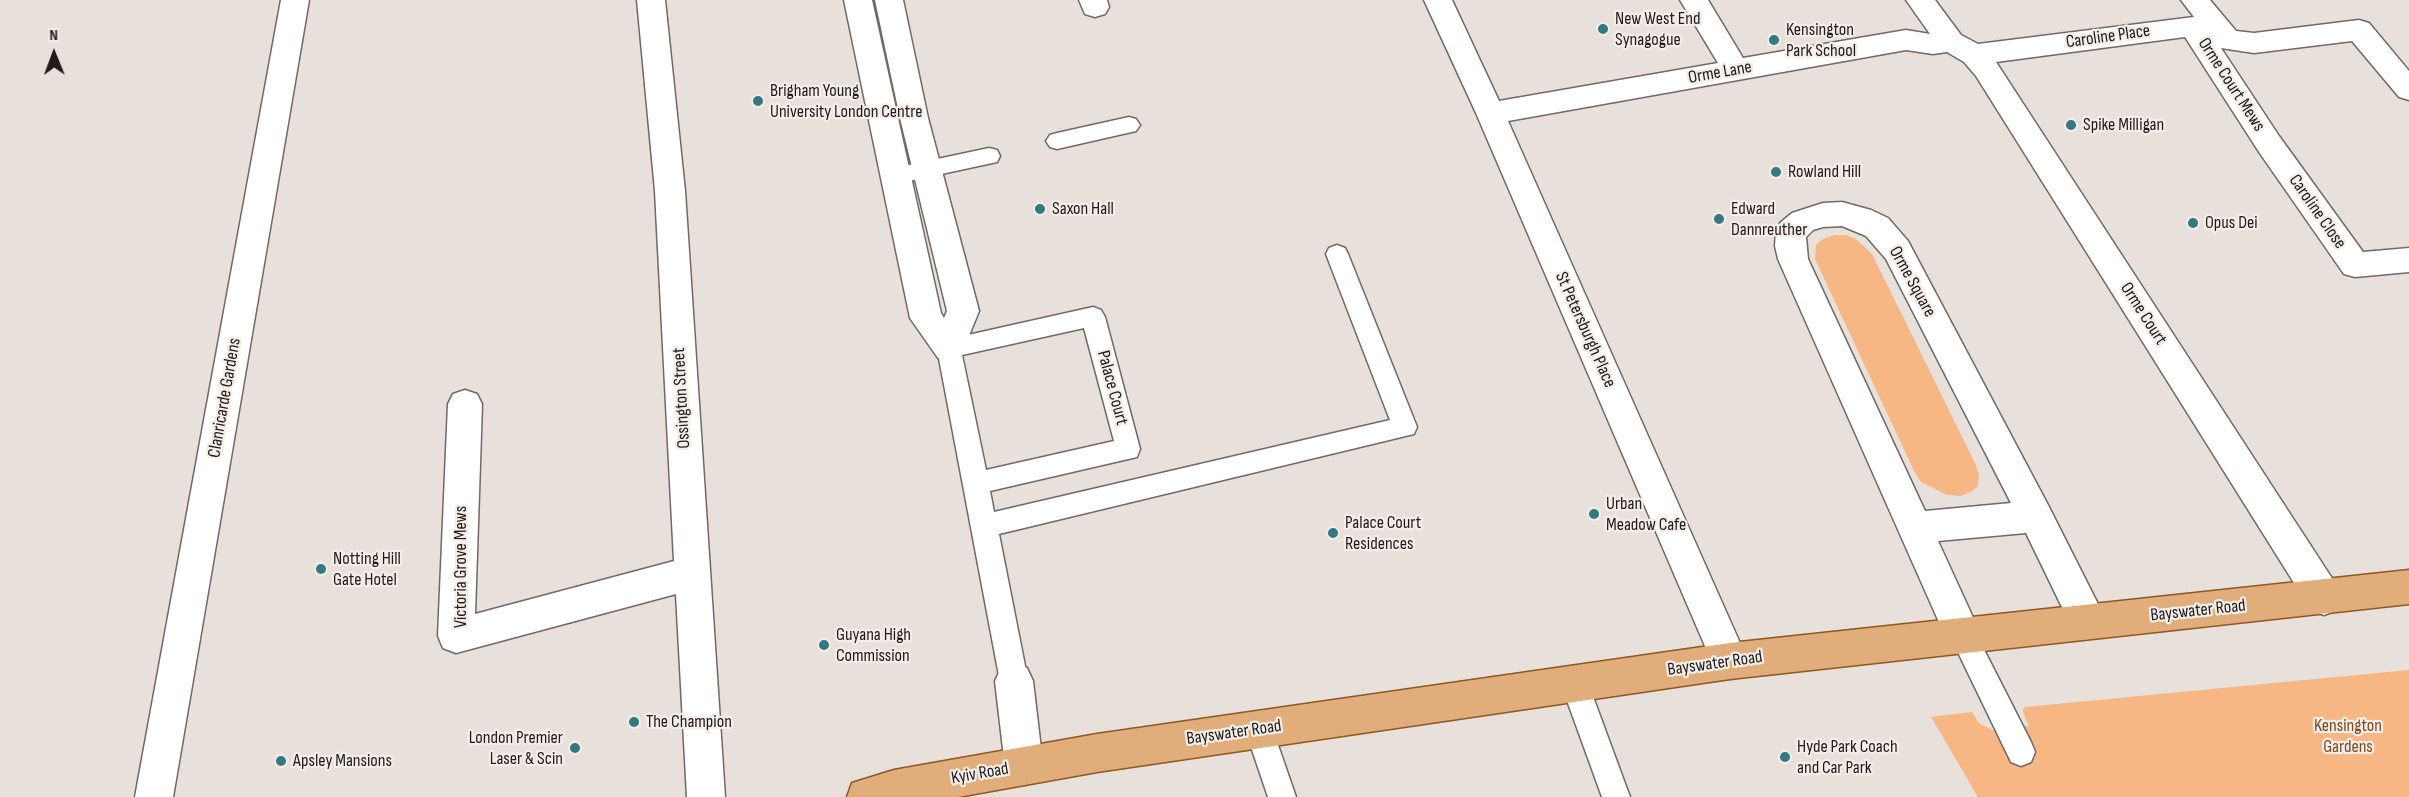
<!DOCTYPE html>
<style>
body{margin:0}
#map{position:relative;width:2409px;height:797px;overflow:hidden;background:#e7e0db;font-family:"Sofia Sans Condensed",sans-serif}
canvas{display:block}
.north{position:absolute;left:24px;top:24px;width:60px;height:60px;-webkit-text-stroke:4px #f5ede8;paint-order:stroke;rotate:359deg;font-size:16px;font-weight:700;line-height:24px;text-align:center;color:#1e1b1a}
.north::after{content:'';display:block;margin:auto;width:21px;height:27px;background:#1e1b1a;clip-path:polygon(50% 0,100% 100%,50% 72%,0 100%)}
</style>
<div id="map">
<canvas width="2409" height="797"></canvas>
<div class="north">N</div>
</div>
<script>
const ctx = document.querySelector('canvas').getContext('2d');
ctx.lineJoin = 'round';
function fill(path, color) { ctx.fillStyle = color; ctx.fill(path, 'evenodd'); }
const poly = rows => new Path2D(rows.map(r => 'M' + r).join(''));
function trace(path, color, width, dash) { ctx.strokeStyle = color; ctx.lineWidth = width; ctx.lineCap = dash ? 'butt' : 'round'; ctx.setLineDash(dash || []); ctx.stroke(path); }
function drawText(font, color, halo, rows, align = 'center') {
  ctx.font = font + ' "Sofia Sans Condensed",sans-serif'; ctx.lineWidth = 4.5; ctx.setLineDash([]); ctx.textBaseline = 'middle'; ctx.strokeStyle = halo; ctx.fillStyle = color; for (const [text, x, y, turn = 0] of rows) {
    ctx.save(); ctx.translate(x, y); ctx.rotate((+turn || 0) * Math.PI / 180); ctx.textAlign = isNaN(turn) ? turn : align; if (halo) ctx.strokeText(text, 0, 0); ctx.fillText(text, 0, 0); ctx.restore();
  }
}
fill(poly([
 [1834,235,1846,235,1856,239,1872,254,1975,463,1979,475,1978,486,1972,491,1961,496,1947,495,1921,482,1914,471,1815,259,1816,245,1823,239],
 [2409,670,2409,797,1978,797,1931,717,1972,712,1979,723,1992,730,2029,726,2023,712,2023,709,2025,707]
]), '#f6b785');
const service = poly([
 [1129,117,1136,119,1140,125,1136,131,1057,149,1050,147,1046,141,1050,135,1057,133,1129,117],
 [989,148,997,150,1000,156,997,162,895,184,887,182,884,176,887,170,895,168,989,148],
 [1337,245,1345,248,1348,254,1417,427,1414,434,999,534,1028,681,1024,690,1014,694,1004,690,1000,681,937,348,941,341,1093,307,1101,310,1105,317,1140,449,1137,457,990,491,994,512,1390,420,1326,254,1329,248,1337,245],
 [1084,328,1114,441,986,470,962,355,1084,328],
 [1963,622,1972,626,2031,742,2035,752,2031,762,2021,766,2011,762,1954,644,1950,635,1954,626,1963,622],
 [1575,671,1585,675,1630,797,1602,797,1561,684,1565,675,1575,671],
 [1259,715,1269,719,1296,797,1268,797,1245,729,1249,719,1259,715]
]);
const minor = poly([
 [281,0,309,0,173,797,135,797,281,0],
 [637,0,665,0,685,191,725,797,687,797,676,594,456,653,443,648,438,636,448,404,453,394,465,390,477,394,482,404,475,614,674,561,655,191,637,0],
 [844,0,872,0,941,313,944,318,947,311,900,118,875,0,903,0,928,118,979,311,960,358,949,362,938,358,910,318,844,0],
 [1079,0,1107,0,1109,7,1105,14,1095,17,1085,14,1079,0],
 [1424,0,1452,0,1499,101,1718,63,1680,0,1708,0,1743,58,1906,30,1930,34,1906,0,1935,0,1961,35,1978,44,2194,17,2181,0,2210,0,2236,31,2254,33,2359,20,2369,23,2409,71,2409,100,2399,97,2352,41,2254,53,2221,48,2279,136,2363,252,2409,248,2409,272,2355,277,2344,274,2259,152,2185,37,1996,62,2337,586,2342,598,2337,610,2324,615,2311,610,1976,76,1964,62,1947,52,1933,54,1906,50,1508,121,1748,661,1743,674,1730,679,1717,674,1476,113,1424,0],
 [1842,202,1871,210,1888,218,1908,241,2048,505,2101,610,2106,622,2101,634,2088,639,2075,634,2026,533,1938,541,1981,635,1976,647,1963,652,1950,647,1778,259,1775,246,1776,232,1780,223,1792,213,1823,203,1842,202],
 [1842,226,1866,236,1886,259,2011,503,1925,511,1808,259,1806,237,1813,230,1823,227,1842,226],
 [1014,663,1027,668,1033,681,1043,766,1038,780,1024,785,1010,780,1005,766,995,681,1001,668,1014,663]
]);
const primary = poly([
 [2409,570,2409,604,1730,679,1097,772,958,797,847,797,852,783,894,770,1097,734,1730,643,2409,570]
]);
trace(service, '#706964', 3);
trace(minor, '#706964', 3);
trace(primary, '#905720', 3);
fill(service, '#fff');
fill(minor, '#fff');
fill(primary, '#e1ad7b');
for (const [x, y, r, color] of [
 [1603,29,6,"#327984"],
 [1774,40,6,"#327984"],
 [758,101,6,"#327984"],
 [2071,125,6,"#327984"],
 [1776,172,6,"#327984"],
 [1040,209,6,"#327984"],
 [1719,219,6,"#327984"],
 [2193,223,6,"#327984"],
 [1594,514,6,"#327984"],
 [1333,533,6,"#327984"],
 [321,569,6,"#327984"],
 [824,645,6,"#327984"],
 [634,722,6,"#327984"],
 [575,748,6,"#327984"],
 [1785,757,6,"#327984"],
 [281,761,6,"#327984"]
]) { const dot = new Path2D(); dot.arc(x, y, r, 0, 2 * Math.PI); ctx.fillStyle = color; ctx.fill(dot); trace(dot, '#f5ede8', 2); }
drawText('18px', '#1e1b1a', '#f5ede8', [
 ["New West End",1615,19],
 ["Synagogue",1615,40],
 ["Kensington",1786,30],
 ["Park School",1786,51],
 ["Brigham Young",770,91],
 ["University London Centre",770,112],
 ["Spike Milligan",2083,125],
 ["Rowland Hill",1788,172],
 ["Saxon Hall",1052,209],
 ["Edward",1731,209],
 ["Dannreuther",1731,230],
 ["Opus Dei",2205,223],
 ["Urban",1606,504],
 ["Meadow Cafe",1606,525],
 ["Palace Court",1345,523],
 ["Residences",1345,544],
 ["Notting Hill",333,559],
 ["Gate Hotel",333,580],
 ["Guyana High",836,635],
 ["Commission",836,656],
 ["The Champion",646,722],
 ["London Premier",563,738,"right"],
 ["Laser & Scin",563,759,"right"],
 ["Hyde Park Coach",1797,747],
 ["and Car Park",1797,768],
 ["Apsley Mansions",293,761]
], 'left');
drawText('18px', '#1e1b1a', '#f5ede8', [
 ["Caroline Place",2108,37,-8],
 ["Orme Lane",1720,73,-10],
 ["Orme Court Mews",2231,85,57],
 ["Caroline Close",2317,212,55],
 ["Orme Square",1912,282,61],
 ["Orme Court",2143,314,57],
 ["St Petersburgh Place",1585,330,66],
 ["Palace Court",1112,388,75],
 ["Clanricarde Gardens",225,398,-80],
 ["Ossington Street",682,398,-93],
 ["Victoria Grove Mews",461,567,-90],
 ["Bayswater Road",2198,611,-6],
 ["Bayswater Road",1715,664,-8],
 ["Bayswater Road",1234,733,-8],
 ["Kyiv Road",980,774,-10]
]);
drawText('18px', '#7b4a1f', '#f5ede8', [
 ["Kensington",2348,726],
 ["Gardens",2348,747]
]);
</script>
